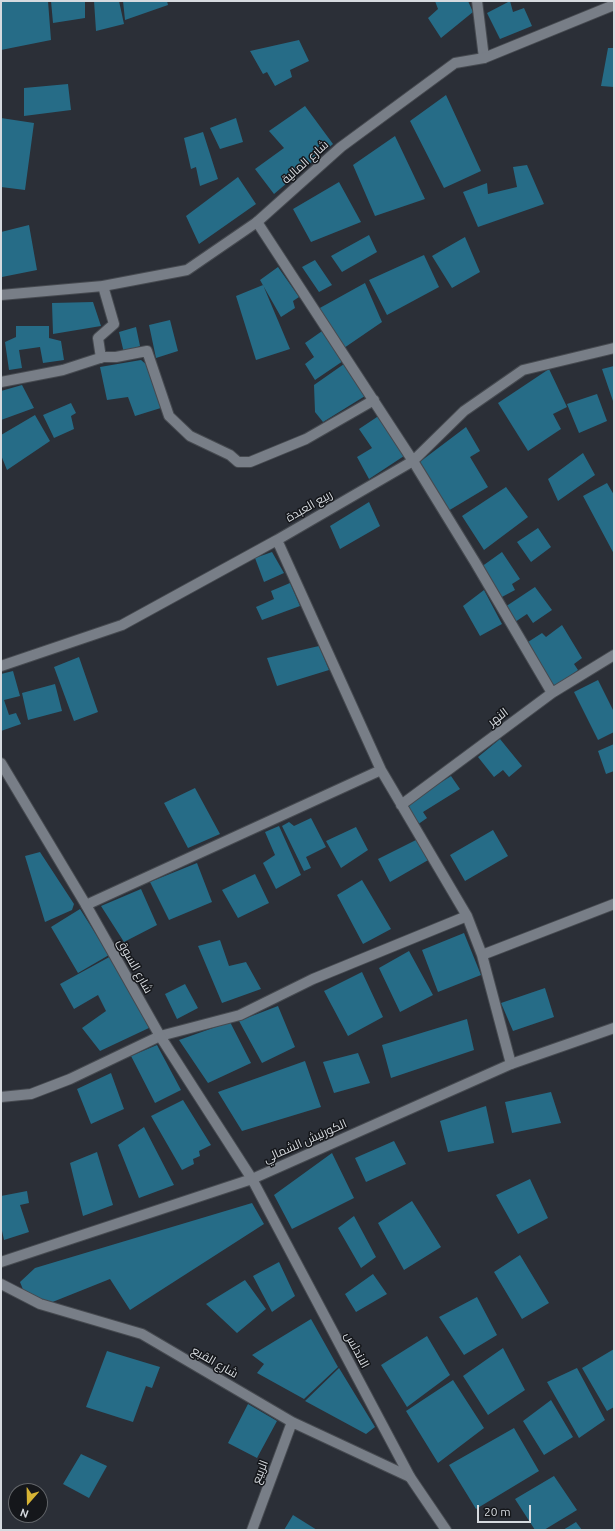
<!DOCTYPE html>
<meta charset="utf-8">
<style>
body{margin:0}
#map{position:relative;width:615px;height:1531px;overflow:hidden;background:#2b2f37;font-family:Ubuntu,sans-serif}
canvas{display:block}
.frame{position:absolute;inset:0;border:2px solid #d6dadf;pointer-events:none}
.north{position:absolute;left:8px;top:1483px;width:40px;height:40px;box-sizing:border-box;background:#15171b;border:1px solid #626569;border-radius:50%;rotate:200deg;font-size:11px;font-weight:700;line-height:16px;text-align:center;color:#d6dadf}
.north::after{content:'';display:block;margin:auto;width:14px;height:18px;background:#d7b434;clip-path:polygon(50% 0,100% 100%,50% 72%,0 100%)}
.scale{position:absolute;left:477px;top:1505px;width:54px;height:18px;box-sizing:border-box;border:2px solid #d6dadf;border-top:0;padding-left:5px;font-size:12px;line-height:14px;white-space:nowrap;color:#d6dadf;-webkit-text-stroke:3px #15171b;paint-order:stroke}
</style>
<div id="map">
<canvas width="615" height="1531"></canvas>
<div class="frame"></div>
<div class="north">N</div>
<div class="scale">20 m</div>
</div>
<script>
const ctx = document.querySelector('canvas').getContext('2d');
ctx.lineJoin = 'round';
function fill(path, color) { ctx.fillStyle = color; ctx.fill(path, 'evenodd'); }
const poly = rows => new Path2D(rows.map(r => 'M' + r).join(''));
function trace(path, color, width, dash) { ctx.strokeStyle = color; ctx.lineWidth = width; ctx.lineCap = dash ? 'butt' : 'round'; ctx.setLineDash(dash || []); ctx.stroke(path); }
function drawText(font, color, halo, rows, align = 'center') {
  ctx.font = font + ' Ubuntu,Cairo,sans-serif'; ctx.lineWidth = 3; ctx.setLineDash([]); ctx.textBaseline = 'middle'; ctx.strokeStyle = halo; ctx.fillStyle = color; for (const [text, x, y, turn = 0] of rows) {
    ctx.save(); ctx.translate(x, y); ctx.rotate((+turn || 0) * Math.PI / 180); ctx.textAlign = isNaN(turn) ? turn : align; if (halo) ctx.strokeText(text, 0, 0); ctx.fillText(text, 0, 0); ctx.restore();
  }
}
fill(poly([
 [1,1,48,1,51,40,1,50],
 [51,1,85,1,85,18,53,23],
 [94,1,119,1,124,24,96,31],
 [123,1,167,1,168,5,125,20],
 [435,1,468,1,473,12,441,38,428,18,438,9],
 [510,1,513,12,524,8,532,26,500,39,487,13],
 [299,40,309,61,290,70,292,77,275,86,267,72,263,74,250,51],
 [608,48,614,48,614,87,601,86],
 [68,84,71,110,24,116,24,88],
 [446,95,481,171,444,188,410,121],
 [305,106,333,144,274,194,255,169,284,148,269,131],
 [1,118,34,123,25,190,1,187],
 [236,118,243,142,220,149,210,128],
 [203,132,218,179,200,186,196,167,191,169,184,138],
 [395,136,425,199,375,216,353,165],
 [527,165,544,204,478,227,463,192,487,183,488,194,517,187,513,167],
 [238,177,256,204,199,244,186,216],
 [339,182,361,222,311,242,293,209],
 [29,225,37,270,2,277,1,232],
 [369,235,377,252,342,272,331,256],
 [465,237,480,272,452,288,432,256],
 [424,255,439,287,387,315,369,280],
 [315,260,332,285,319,292,302,267],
 [278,267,299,297,293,301,295,308,281,317,260,280],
 [365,283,382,322,344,348,318,309],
 [263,285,290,349,256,360,236,296],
 [93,302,101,326,53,334,52,303],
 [170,320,178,351,156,358,149,325],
 [16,326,49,326,49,338,61,341,64,360,43,363,40,347,19,350,22,368,9,370,5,342,16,337],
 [136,327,140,346,124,353,119,332],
 [325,329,343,361,315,380,305,364,314,357,305,343],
 [141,360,147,365,164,407,135,416,128,397,107,400,100,367],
 [344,364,365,396,323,422,315,412,314,385],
 [614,366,614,404,602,369],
 [549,369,567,407,553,414,561,429,528,451,498,403],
 [22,385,34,408,1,420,1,391],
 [597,394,607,421,579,433,567,404],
 [71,403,76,413,71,416,74,429,54,438,43,415],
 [35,415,50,441,7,470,1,455,1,435],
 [380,415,404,456,369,479,357,457,372,448,359,429],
 [466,427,480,451,470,457,488,487,448,511,417,464],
 [583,453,595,475,558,501,548,479],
 [607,483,614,495,614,554,583,496],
 [506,487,528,517,484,550,462,516],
 [369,502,380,526,340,549,330,526],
 [538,528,551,547,531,562,517,542],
 [272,552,284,573,264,582,255,558],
 [502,552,520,579,512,584,515,590,500,598,481,567],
 [290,583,300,606,262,620,256,607,274,599,271,591],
 [535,587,552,610,533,623,527,614,515,622,505,607],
 [484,590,502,624,480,636,463,606],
 [562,625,582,658,574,664,578,670,552,689,538,666,541,664,528,642,542,633,546,637],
 [319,646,329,670,277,686,267,658],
 [79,657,98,712,74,721,54,667],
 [13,671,20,696,4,700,9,715,16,713,21,724,1,731,1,674],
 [598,680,614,712,614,732,598,740,574,692],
 [55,684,62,711,28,720,22,693],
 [500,739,522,766,509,777,503,770,494,777,478,757],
 [614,744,614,771,606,774,598,751],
 [451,776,460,789,423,812,427,818,417,825,405,805],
 [195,788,220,834,188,848,164,803],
 [311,818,326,847,306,857,311,868,304,871,282,826,289,822,294,826],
 [279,826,301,875,276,889,263,863,275,855,265,832],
 [356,827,368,850,341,868,326,841],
 [493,830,508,856,465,881,450,855],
 [418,839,430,859,390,882,378,859],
 [40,852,74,904,72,910,45,922,25,856],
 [197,863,212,902,169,920,150,882],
 [255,874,269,903,238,918,222,890],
 [362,880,391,929,363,944,337,895],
 [141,889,157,925,124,942,101,906],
 [80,909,109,955,78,973,51,927],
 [464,933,481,975,438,992,422,950],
 [220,940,229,966,246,962,261,989,222,1003,198,946],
 [409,951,433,995,400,1012,379,968],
 [113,955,151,1027,100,1051,82,1028,106,1011,98,995,74,1009,60,984],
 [362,972,383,1017,348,1036,324,991],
 [185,984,198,1008,177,1019,165,994],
 [545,988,554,1017,513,1031,501,1003],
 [278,1006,295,1047,262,1063,239,1021],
 [467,1019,474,1050,391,1078,382,1045],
 [230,1022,251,1063,208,1083,179,1040],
 [157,1045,181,1090,155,1103,131,1056],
 [358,1053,370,1083,334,1093,323,1062],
 [305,1061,321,1107,242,1131,218,1092],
 [111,1073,124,1109,91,1124,77,1089],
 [551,1092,561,1123,512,1133,505,1102],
 [183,1100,211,1145,199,1151,200,1156,193,1159,194,1164,182,1170,151,1116],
 [486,1106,494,1143,448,1152,440,1121],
 [144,1127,174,1185,139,1198,118,1145],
 [394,1141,406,1164,366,1182,355,1158],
 [97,1152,113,1205,83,1216,70,1163],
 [332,1153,354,1198,292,1229,274,1195],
 [530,1179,548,1218,518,1234,496,1195],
 [27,1191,29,1203,20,1205,29,1232,4,1240,1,1226,1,1196],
 [412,1201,441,1247,404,1270,378,1223],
 [252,1203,264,1224,130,1310,110,1279,50,1303,24,1292,20,1282,35,1268],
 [354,1216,376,1257,361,1268,338,1228],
 [520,1255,549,1303,522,1319,494,1272],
 [279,1262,295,1296,272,1312,253,1276],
 [373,1274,387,1294,356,1312,345,1294],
 [245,1280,266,1309,237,1333,206,1304],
 [477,1297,497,1335,464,1355,439,1317],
 [311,1319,338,1367,304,1399,257,1373,264,1364,252,1355],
 [427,1336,450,1375,407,1407,381,1365],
 [503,1348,525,1390,488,1415,463,1376],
 [614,1349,614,1407,607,1411,582,1368],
 [107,1351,160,1367,152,1388,146,1386,133,1422,86,1407],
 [339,1368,375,1427,366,1434,305,1401],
 [577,1368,605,1420,579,1438,547,1382],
 [453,1380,484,1428,438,1463,406,1411],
 [551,1400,573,1437,544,1455,523,1421],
 [248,1404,277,1421,257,1458,228,1443],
 [514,1428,539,1471,476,1509,449,1465],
 [81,1454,107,1466,89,1498,63,1484],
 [554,1476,577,1510,544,1530,535,1530,515,1499],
 [293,1515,317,1530,284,1530],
 [576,1522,582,1530,563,1530]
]), '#266c87');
const minor = poly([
 [477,1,484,58],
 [257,222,413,461,475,562,552,693],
 [101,358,98,338,114,324,103,286],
 [1,382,63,370,103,357,116,357,147,351,169,416,190,436,230,455,238,462,250,462,306,439,374,400],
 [277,540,381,770,467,916,482,955,511,1064],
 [1,666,122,625,277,540,413,461,464,411,523,370,614,348],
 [401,805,552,693,614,655],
 [86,905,381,770],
 [482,955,614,904],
 [1,1097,31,1094,70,1079,160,1036,240,1015,313,979,467,916],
 [1,1284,40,1304,142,1334,292,1422,410,1477],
 [252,1530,292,1422]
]);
const tertiary = poly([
 [1,295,103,286,187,270,257,222,341,147,455,63,484,58,614,5],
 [1,763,86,905,160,1036,252,1179,410,1477,446,1530],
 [1,1262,252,1179,511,1064,614,1028]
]);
trace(minor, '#464a50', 12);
trace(tertiary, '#464a50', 12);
trace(minor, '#787e87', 10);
trace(tertiary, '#787e87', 10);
drawText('12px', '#d6dadf', '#15171b', [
 ["شارع المالية",305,162,-42],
 ["ربيع العبدة",309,506,-30],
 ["النهر",498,717,-37],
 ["شارع السوق",135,966,61],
 ["الكورنيش الشمالي",305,1141,-24],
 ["الاندلس",357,1350,62],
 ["شارع القبع",215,1362,30],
 ["الربيع",260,1472,-69]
]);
</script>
